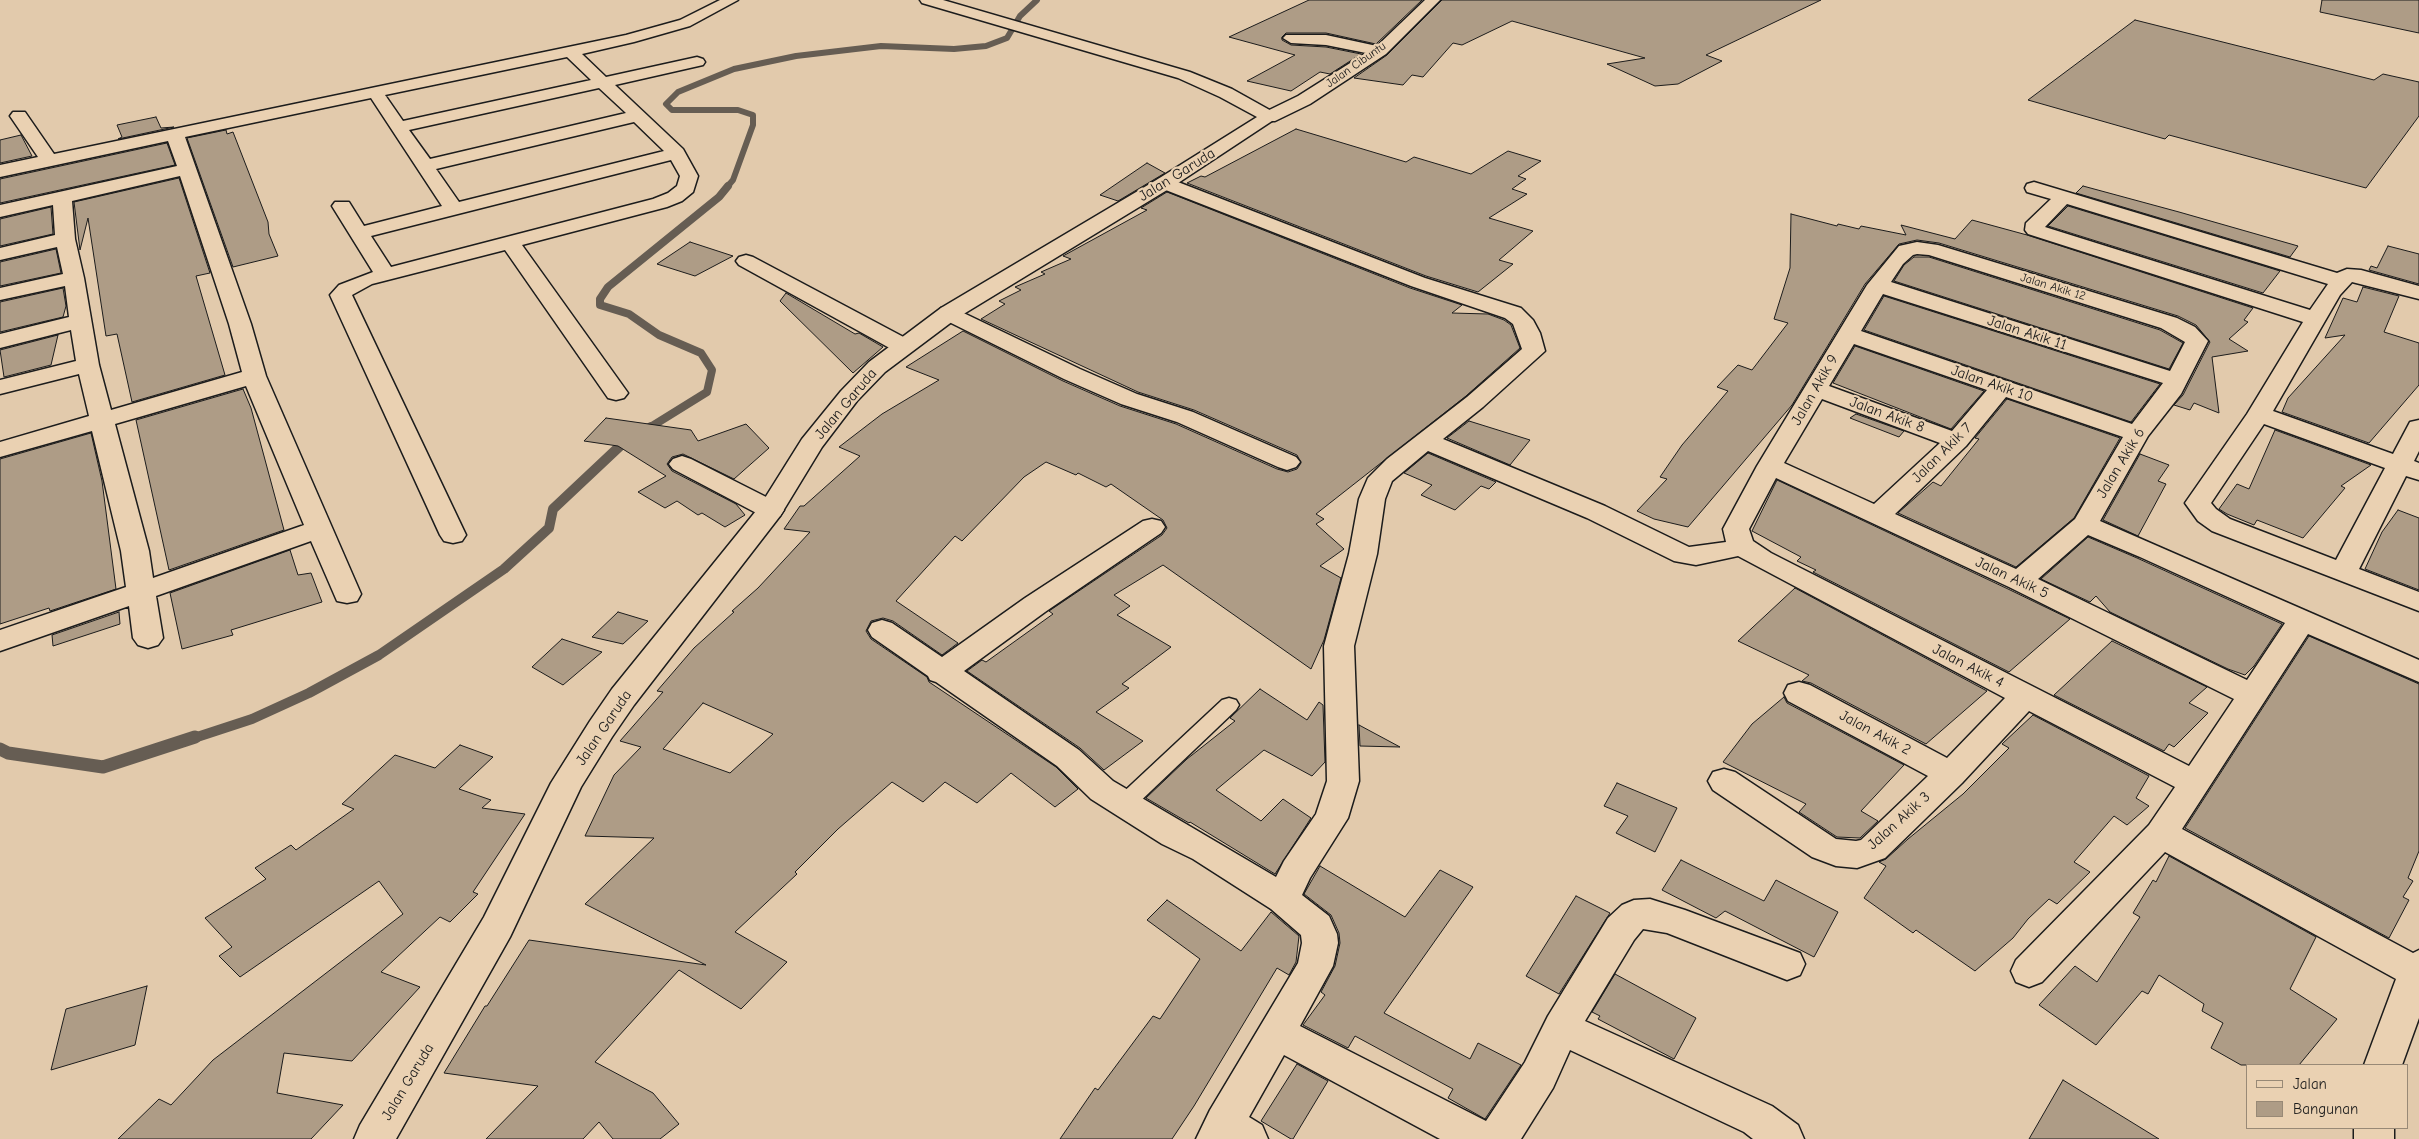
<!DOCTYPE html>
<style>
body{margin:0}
#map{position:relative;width:2419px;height:1139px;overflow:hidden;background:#e2caac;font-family:"Comic Neue",sans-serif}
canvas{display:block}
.legend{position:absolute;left:2246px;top:1064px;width:162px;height:65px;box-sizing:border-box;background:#ead1b2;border:1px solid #988976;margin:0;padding:6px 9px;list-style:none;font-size:15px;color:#1c1c1c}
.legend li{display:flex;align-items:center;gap:10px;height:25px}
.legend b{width:25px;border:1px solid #988976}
</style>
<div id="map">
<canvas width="2419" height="1139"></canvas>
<ul class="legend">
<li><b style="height:6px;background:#ead1b2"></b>Jalan</li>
<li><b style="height:14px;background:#ae9c86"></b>Bangunan</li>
</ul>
</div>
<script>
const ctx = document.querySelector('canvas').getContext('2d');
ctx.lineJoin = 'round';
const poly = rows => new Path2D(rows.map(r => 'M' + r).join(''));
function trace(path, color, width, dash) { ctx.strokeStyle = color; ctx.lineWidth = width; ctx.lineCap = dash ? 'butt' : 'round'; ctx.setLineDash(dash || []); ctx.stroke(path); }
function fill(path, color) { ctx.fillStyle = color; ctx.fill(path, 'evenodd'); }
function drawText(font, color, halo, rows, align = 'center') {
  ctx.font = font + ' "Comic Neue",sans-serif'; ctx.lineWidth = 4.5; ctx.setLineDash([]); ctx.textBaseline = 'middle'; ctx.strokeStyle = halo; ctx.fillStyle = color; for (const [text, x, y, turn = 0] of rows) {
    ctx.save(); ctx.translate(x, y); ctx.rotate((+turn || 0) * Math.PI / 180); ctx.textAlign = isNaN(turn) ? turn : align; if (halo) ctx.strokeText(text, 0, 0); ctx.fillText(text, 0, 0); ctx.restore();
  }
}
trace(poly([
 [727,187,733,180,753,125,753,115,738,110,672,110,666,104,678,92,734,69,796,56,881,46,954,49,986,46,1007,38,1020,16,1037,0]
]), '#665d53', 6);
trace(poly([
 [649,428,707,392,712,370,701,353,659,335,629,314,600,305,600,299,608,287,719,197,728,186]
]), '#665d53', 8);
trace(poly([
 [644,431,651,427],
 [191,739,252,719,309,693,379,655,504,569,549,528,553,509,620,446,630,440]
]), '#665d53', 10);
trace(poly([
 [0,749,8,753,103,767,195,737]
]), '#665d53', 13);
const building = poly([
 [1309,0,1422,0,1376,44,1326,33,1286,33,1282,37,1282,40,1291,45,1326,47,1361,54,1330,74,1320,72,1291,91,1247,81,1295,55,1229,37,1309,0],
 [1442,0,1821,0,1706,55,1722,61,1678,84,1655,86,1607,64,1645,58,1512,21,1462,45,1453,43,1423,77,1412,75,1403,85,1354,78,1387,55,1442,0],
 [2322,0,2419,0,2419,33,2320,12,2322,0],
 [2135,20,2374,80,2383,74,2419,82,2419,116,2366,188,2169,135,2165,139,2028,100,2135,20],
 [156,117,161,128,174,127,118,139,122,137,117,125,156,117],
 [1296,129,1406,162,1414,157,1471,174,1508,151,1541,161,1518,176,1526,179,1512,189,1527,194,1489,218,1533,231,1499,260,1513,264,1478,292,1426,276,1187,183,1201,176,1205,177,1296,129],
 [226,130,227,134,233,132,268,222,269,234,278,256,233,267,187,138,226,130],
 [21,135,32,156,0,163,0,140,21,135],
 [167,143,175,165,0,203,0,179,167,143],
 [1147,163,1165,173,1118,201,1100,195,1147,163],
 [179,178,210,273,196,276,225,375,132,402,117,334,106,336,88,218,80,250,74,202,179,178],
 [2083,186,2179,212,2298,246,2290,257,2076,193,2083,186],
 [1167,192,1410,288,1462,305,1452,313,1488,314,1504,320,1511,325,1520,348,1466,396,1316,514,1324,519,1316,524,1344,549,1320,566,1341,578,1324,640,1311,669,1163,565,1114,595,1130,606,1117,615,1171,647,1122,684,1129,688,1096,712,1143,741,1104,770,1080,748,967,671,982,660,986,662,1053,614,1049,611,1162,535,1167,528,1163,520,1111,484,1106,487,1078,473,1076,475,1046,462,1024,477,962,541,955,536,896,601,958,643,942,655,893,621,883,618,871,621,866,631,871,639,927,677,929,682,1056,767,1078,789,1055,807,1011,773,977,803,945,782,923,802,892,782,838,829,795,872,797,874,735,932,787,962,741,1009,679,970,595,1062,653,1093,679,1124,660,1139,613,1139,599,1122,583,1139,486,1139,538,1086,444,1073,485,1006,487,1006,529,940,706,965,585,904,654,838,585,836,614,775,641,747,620,741,663,692,657,691,694,648,734,612,732,611,758,588,810,532,784,529,800,506,804,506,860,456,839,447,882,414,939,380,906,367,963,331,1063,381,1120,406,1176,424,1277,469,1288,472,1297,469,1301,463,1297,455,1194,410,1138,392,981,319,1005,304,999,301,1021,290,1015,287,1045,274,1041,272,1071,259,1063,256,1147,210,1141,208,1167,192],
 [703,703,773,734,730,773,663,749,703,703],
 [2068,206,2280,271,2263,293,2048,226,2068,206],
 [51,207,53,234,0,246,0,219,51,207],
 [1791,214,1837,226,1838,224,1859,229,1861,226,1906,235,1901,225,1955,239,1972,220,2027,235,2253,308,2244,320,2248,322,2229,339,2248,351,2212,357,2219,413,2194,403,2190,410,2174,405,2183,395,2210,342,2196,325,2178,316,1939,243,1917,240,1899,244,1865,284,1792,405,1688,527,1654,519,1637,511,1667,479,1660,477,1682,445,1728,391,1717,387,1738,365,1752,370,1788,323,1774,319,1790,268,1791,214],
 [690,242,733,256,695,276,657,264,690,242],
 [2388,246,2419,254,2419,284,2369,270,2371,266,2377,268,2388,246],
 [56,249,61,273,0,286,0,262,56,249],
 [1914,257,1929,257,2160,330,2183,343,2169,369,1894,281,1904,265,1914,257],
 [2363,287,2399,296,2384,332,2419,343,2419,385,2369,443,2282,412,2288,398,2345,335,2325,338,2343,298,2357,302,2363,287],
 [63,288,66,306,63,317,0,332,0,302,63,288],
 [786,293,855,334,859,333,883,347,853,373,780,301,786,293],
 [1884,296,2160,384,2131,422,1864,330,1884,296],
 [58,335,51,365,4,377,0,350,58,335],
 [1855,346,1984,391,1951,429,1833,383,1855,346],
 [243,389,251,408,284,530,169,570,136,420,243,389],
 [2007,399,2120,438,2074,518,2016,567,1898,513,1933,482,1941,486,1979,439,1975,438,2007,399],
 [1856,414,1904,431,1899,437,1850,418,1856,414],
 [606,418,691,430,698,441,746,424,769,448,734,479,683,454,672,457,667,464,672,471,736,504,745,515,725,527,702,513,698,515,677,501,665,508,638,492,666,476,618,446,584,441,606,418],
 [1469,421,1530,440,1510,465,1447,438,1469,421],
 [2275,430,2371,465,2341,486,2345,488,2303,538,2257,520,2254,525,2227,514,2219,509,2237,484,2249,489,2275,430],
 [91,433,102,481,116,589,50,611,49,608,0,624,0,459,91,433],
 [1428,453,1496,482,1489,489,1481,486,1455,510,1421,495,1432,485,1404,473,1428,453],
 [2140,454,2169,465,2158,481,2166,484,2138,536,2103,520,2140,454],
 [1777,480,2008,589,2070,619,2009,672,1813,572,1816,570,1797,561,1801,557,1752,531,1777,480],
 [2398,510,2419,518,2419,590,2365,569,2382,532,2398,510],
 [2088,537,2137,558,2282,624,2254,666,2245,675,2228,669,2110,612,2096,596,2090,602,2041,579,2088,537],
 [290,550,298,575,311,573,322,602,231,630,233,635,182,649,170,593,290,550],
 [1795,588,1987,691,1926,744,1811,683,1802,681,1809,675,1738,641,1795,588],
 [119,612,120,624,53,646,52,635,119,612],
 [618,612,648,621,623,644,592,637,618,612],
 [2309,636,2419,684,2419,851,2408,878,2413,881,2403,897,2409,900,2389,938,2185,828,2309,636],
 [562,639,602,652,563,685,532,667,562,639],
 [2112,641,2207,687,2189,703,2208,713,2174,747,2169,744,2164,751,2054,695,2112,641],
 [1260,689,1307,720,1319,702,1323,705,1325,762,1312,776,1264,750,1216,790,1261,821,1283,799,1311,818,1275,874,1190,822,1189,823,1146,798,1187,759,1235,721,1230,718,1260,689],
 [1784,697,1787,703,1904,765,1861,811,1878,821,1860,838,1837,837,1799,812,1806,804,1723,762,1752,724,1784,697],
 [2033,715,2149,776,2136,798,2149,806,2127,825,2114,816,2074,862,2090,872,2057,904,2049,899,2028,919,2013,938,1975,971,1916,930,1913,933,1864,898,1886,866,1879,862,1886,859,1908,839,1963,794,2009,748,2002,744,2033,715],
 [1359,725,1400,747,1360,746,1359,725],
 [460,745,493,757,459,789,491,800,482,808,525,814,473,892,478,894,450,922,440,917,381,972,420,987,352,1061,284,1053,277,1093,343,1105,311,1139,118,1139,159,1099,171,1105,213,1060,403,914,379,881,240,977,219,956,232,947,205,918,266,879,255,868,291,845,296,850,354,809,342,804,395,755,435,768,460,745],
 [1617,783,1677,808,1655,852,1616,833,1628,816,1604,806,1617,783],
 [2169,856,2316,937,2290,989,2337,1019,2299,1065,2241,1065,2211,1048,2223,1023,2202,1011,2204,1004,2159,975,2148,994,2142,991,2096,1045,2039,1005,2075,966,2097,982,2140,917,2133,913,2153,880,2156,882,2169,856],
 [1681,860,1764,901,1776,880,1838,912,1814,957,1725,911,1716,918,1662,890,1681,860],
 [1320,866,1405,917,1440,870,1473,887,1384,1013,1470,1059,1478,1043,1521,1065,1485,1119,1448,1098,1453,1089,1355,1036,1348,1048,1303,1025,1325,995,1321,992,1335,966,1340,943,1339,933,1331,915,1304,894,1320,866],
 [1576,896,1610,913,1559,994,1526,976,1576,896],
 [1167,900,1241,951,1271,912,1299,936,1296,962,1289,975,1277,968,1194,1106,1172,1139,1060,1139,1095,1088,1098,1090,1153,1016,1160,1019,1200,959,1147,920,1167,900],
 [1615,974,1696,1018,1674,1059,1598,1019,1600,1016,1592,1012,1615,974],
 [147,986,135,1045,51,1070,66,1009,147,986],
 [1297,1064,1328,1081,1293,1139,1291,1139,1261,1121,1297,1064],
 [2063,1080,2159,1139,2029,1139,2063,1080]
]);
fill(building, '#ae9c86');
trace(building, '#1c1c1c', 1);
const service = poly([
 [1229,698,1236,700,1239,705,1236,710,1131,810,1124,812,1117,810,1114,804,1117,798,1222,700,1229,698]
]);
const minor = poly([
 [720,0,738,0,690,26,634,42,582,54,606,77,697,57,703,59,705,62,703,65,615,85,683,149,698,176,693,192,682,201,667,207,522,245,628,393,624,398,616,400,608,398,505,250,372,284,352,295,466,535,462,541,453,543,444,541,440,535,330,295,339,285,373,272,332,206,335,202,349,202,364,226,442,206,371,98,185,137,251,324,266,376,361,594,357,601,347,603,337,601,311,541,156,596,163,638,158,645,148,648,138,645,133,638,129,606,0,651,0,630,126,587,121,551,92,431,0,457,0,442,89,416,79,374,0,394,0,380,76,361,71,330,0,348,0,334,69,317,65,286,0,300,0,288,63,274,57,247,0,260,0,248,55,235,53,205,0,217,0,205,177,166,168,141,0,177,0,165,38,157,10,116,13,112,25,112,54,154,626,35,680,20,720,0],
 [567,57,591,80,403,121,385,95,567,57],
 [599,88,626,113,430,159,409,130,599,88],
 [634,122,664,151,459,202,436,169,634,122],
 [671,160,680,176,677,186,668,193,653,199,391,267,371,236,671,160],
 [180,176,229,324,242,372,111,410,99,365,84,278,75,239,72,201,180,176],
 [246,386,304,525,153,578,149,551,115,424,246,386],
 [1425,0,1440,0,1386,54,1310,104,1275,121,1263,121,1260,117,1263,113,1298,96,1366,53,1326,45,1291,43,1283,38,1286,35,1326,35,1377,46,1425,0],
 [1165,177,1425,278,1521,308,1533,320,1540,333,1545,351,1483,407,1443,439,1605,506,1689,547,1726,542,1723,529,1757,466,1867,285,1899,246,1917,242,1938,245,2177,318,2195,327,2208,341,2181,394,2148,436,2100,521,2419,660,2419,682,2308,634,2182,829,2413,953,2419,950,2419,1018,2402,1065,2364,1065,2396,979,2165,852,2042,982,2029,987,2016,982,2011,971,2016,960,2149,825,2175,787,2029,711,1962,783,1885,858,1857,868,1836,866,1812,857,1713,790,1708,781,1713,772,1724,769,1735,772,1836,839,1856,841,1861,840,1928,776,1788,701,1784,693,1788,685,1799,682,1810,685,1947,758,2005,698,1738,556,1696,565,1674,561,1587,518,1428,451,1392,481,1385,499,1377,554,1354,646,1359,781,1348,818,1310,878,1302,895,1329,916,1337,934,1338,943,1333,966,1300,1026,1486,1121,1525,1062,1548,1016,1608,918,1622,905,1634,900,1650,899,1685,910,1800,953,1805,964,1800,975,1787,980,1667,933,1643,929,1634,940,1585,1021,1772,1106,1798,1125,1804,1139,1753,1139,1744,1132,1570,1050,1553,1088,1521,1139,1440,1139,1284,1055,1249,1117,1262,1125,1268,1139,1196,1139,1210,1110,1298,963,1302,943,1301,935,1271,909,1193,859,1162,844,1091,799,1057,766,936,682,930,680,928,676,872,637,868,630,872,623,882,620,892,623,942,657,1025,598,1143,521,1152,519,1161,521,1165,527,1161,533,1045,612,964,671,1079,750,1113,781,1276,877,1284,861,1316,814,1327,781,1324,646,1349,554,1359,499,1368,478,1387,459,1467,397,1522,349,1513,324,1505,318,1411,286,1158,187,1156,183,1158,179,1165,177],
 [1917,254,1929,255,2161,328,2185,342,2170,371,1891,282,1903,264,1913,255,1917,254],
 [1883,294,2163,383,2132,424,1861,331,1883,294],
 [1854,344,1987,390,1952,431,1829,386,1854,344],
 [2006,397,2123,437,2075,519,2016,569,1895,514,1966,446,2006,397],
 [1822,399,1940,443,1874,504,1784,463,1822,399],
 [1776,478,2009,587,2234,699,2189,766,1771,553,1753,541,1749,529,1776,478],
 [2088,535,2140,557,2285,623,2247,680,2038,579,2088,535],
 [2034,182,2337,273,2347,269,2361,270,2419,286,2419,299,2352,282,2340,295,2273,411,2393,454,2410,422,2419,420,2419,451,2414,461,2419,463,2419,480,2406,476,2359,569,2419,592,2419,611,2212,531,2198,521,2185,503,2247,414,2303,322,2028,234,2025,230,2026,223,2051,199,2027,192,2025,188,2027,184,2034,182],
 [2067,204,2328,284,2310,310,2045,227,2067,204],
 [2264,424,2385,468,2336,560,2230,519,2216,509,2211,503,2264,424],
 [746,255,753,257,911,341,914,346,911,351,903,353,895,351,739,265,736,261,739,257,746,255],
 [949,306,1080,369,1137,394,1193,412,1296,457,1300,462,1296,467,1287,470,1278,467,1177,422,1121,404,1064,379,941,318,938,313,941,308,949,306],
 [682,456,691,459,780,504,784,510,780,516,771,518,762,516,673,469,669,464,673,459,682,456],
 [2354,1128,2394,1128,2394,1139,2354,1139,2354,1128]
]);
const tertiary = poly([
 [920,0,943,0,1190,72,1232,89,1275,113,1278,117,1172,187,957,318,885,372,857,401,822,447,780,516,634,705,612,737,581,787,510,937,396,1139,354,1139,360,1125,484,917,551,783,590,721,612,689,760,506,802,439,841,391,869,362,941,308,1158,179,1257,117,1220,97,1178,78,922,3,920,0]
]);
trace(service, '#1c1c1c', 3);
trace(minor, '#1c1c1c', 3);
trace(tertiary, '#1c1c1c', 3);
fill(service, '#ead1b2');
fill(minor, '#ead1b2');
fill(tertiary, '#ead1b2');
drawText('12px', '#1c1c1c', '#ead1b2', [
 ["Jalan Cibuntu",1356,65,-35],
 ["Jalan Akik 12",2053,287,17]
]);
drawText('15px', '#1c1c1c', '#ead1b2', [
 ["Jalan Garuda",1177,175,-32],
 ["Jalan Akik 11",2027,333,18],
 ["Jalan Akik 10",1992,384,19],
 ["Jalan Akik 9",1815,390,-60],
 ["Jalan Garuda",846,404,-50],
 ["Jalan Akik 8",1887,415,20],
 ["Jalan Akik 7",1942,453,-45],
 ["Jalan Akik 6",2121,463,-59],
 ["Jalan Akik 5",2012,578,25],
 ["Jalan Akik 4",1968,666,27],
 ["Jalan Garuda",604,728,-56],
 ["Jalan Akik 2",1875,733,28],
 ["Jalan Akik 3",1899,821,-42],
 ["Jalan Garuda",408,1082,-59]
]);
</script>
